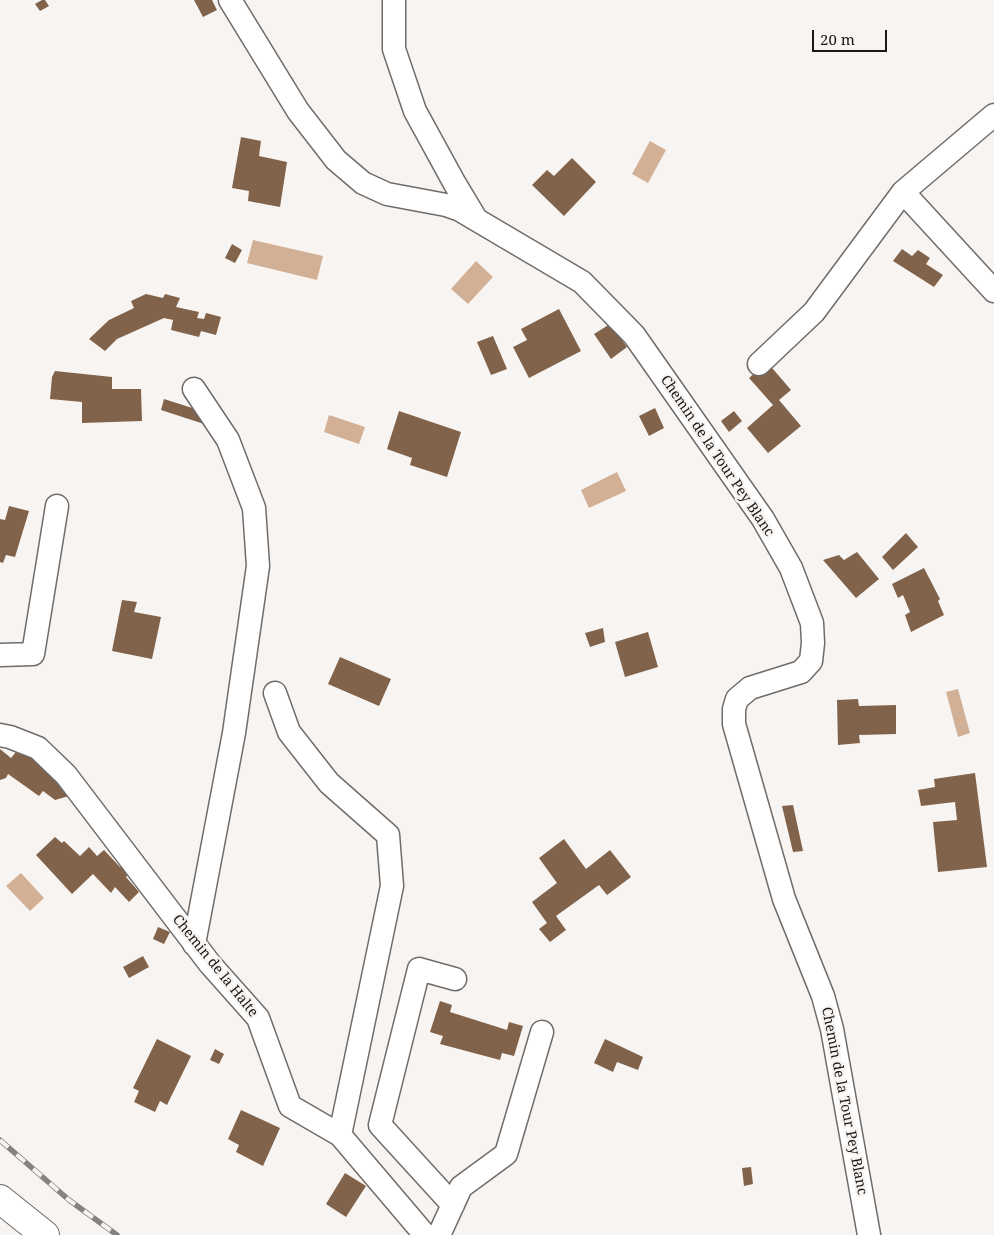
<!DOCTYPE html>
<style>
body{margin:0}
#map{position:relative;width:994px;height:1235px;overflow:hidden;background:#f8f4f1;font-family:"Noto Serif",serif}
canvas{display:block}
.scale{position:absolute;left:812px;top:30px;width:75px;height:22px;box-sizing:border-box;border:2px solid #1a1817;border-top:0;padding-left:6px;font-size:15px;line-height:18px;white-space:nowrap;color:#1a1817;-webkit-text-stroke:4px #f8f4f1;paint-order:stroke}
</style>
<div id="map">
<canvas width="994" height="1235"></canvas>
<div class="scale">20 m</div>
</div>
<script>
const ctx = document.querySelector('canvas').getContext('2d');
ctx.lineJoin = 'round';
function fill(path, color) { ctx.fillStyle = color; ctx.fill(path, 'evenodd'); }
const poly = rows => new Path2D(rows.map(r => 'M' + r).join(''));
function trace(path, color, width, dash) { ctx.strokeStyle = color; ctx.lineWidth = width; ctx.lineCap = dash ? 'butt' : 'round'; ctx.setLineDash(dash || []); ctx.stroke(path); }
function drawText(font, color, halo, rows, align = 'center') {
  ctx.font = font + ' "Noto Serif",serif'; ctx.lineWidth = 5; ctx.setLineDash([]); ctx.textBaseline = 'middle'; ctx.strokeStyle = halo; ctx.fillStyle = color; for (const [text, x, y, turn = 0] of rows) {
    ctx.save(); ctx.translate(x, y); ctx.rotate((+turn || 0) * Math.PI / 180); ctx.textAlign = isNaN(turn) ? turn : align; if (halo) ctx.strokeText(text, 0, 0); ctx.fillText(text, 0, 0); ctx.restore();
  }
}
fill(poly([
 [650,141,666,150,648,183,632,174],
 [253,240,323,256,317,280,247,263],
 [476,261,493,277,468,304,451,289],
 [329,415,365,427,359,444,324,432],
 [617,472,626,491,589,508,581,490],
 [958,689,970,733,958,737,946,692],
 [21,873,44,898,30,911,6,886]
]), '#d2b096');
fill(poly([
 [42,0,45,0,49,6,40,11,35,4],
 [194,0,212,0,217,10,203,17],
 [241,137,261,141,259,156,287,162,280,207,248,201,249,191,232,188],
 [572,158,596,182,564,216,532,185,547,170,554,176],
 [232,244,242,250,235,263,225,258],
 [902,249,912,256,918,250,930,258,926,264,943,275,934,287,893,261],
 [146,294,163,298,165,294,180,298,176,307,199,312,197,318,204,319,206,313,221,317,216,335,201,331,199,337,171,330,173,320,164,318,117,339,105,351,89,339,109,320,134,308,131,301],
 [559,309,581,351,529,378,513,347,527,340,521,329],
 [610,324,627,347,611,359,594,334],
 [493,336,507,369,491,375,477,342],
 [767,362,791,390,779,400,801,426,768,453,747,428,773,405,749,378],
 [55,371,112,377,112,389,141,389,142,421,82,423,82,402,50,399,52,377],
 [164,399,208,413,204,424,161,410],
 [655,408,664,428,649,436,639,416],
 [399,411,461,432,447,477,410,465,412,458,387,449],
 [734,411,742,421,729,432,721,421],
 [9,506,29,511,15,557,6,555,3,563,0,562,0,519,5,520],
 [906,533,918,547,893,570,882,557],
 [857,552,879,579,856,598,823,560,839,555,844,560],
 [924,568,940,599,938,601,944,615,911,632,905,615,910,612,903,595,898,598,892,584],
 [122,600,137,602,134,612,161,617,152,659,112,651],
 [603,628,605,642,590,647,585,633],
 [648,632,658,667,625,677,615,642],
 [340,657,391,679,379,706,328,684],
 [858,699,859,706,896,705,896,734,859,735,860,743,838,745,837,700],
 [20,747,76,794,55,800,43,791,39,796,8,774,6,778,0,780,0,749,11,758],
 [975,773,987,867,938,872,933,822,957,820,955,802,921,806,918,790,935,787,934,779],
 [793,805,803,851,793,852,782,806],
 [55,837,62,843,64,841,80,856,89,847,97,856,104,850,120,867,123,865,130,873,126,877,139,892,129,902,115,887,111,893,93,874,72,894,36,855],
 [564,839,586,869,610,850,631,877,607,895,599,885,556,916,566,930,550,942,539,929,547,923,532,902,557,883,539,858],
 [158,927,170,932,164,944,153,939],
 [143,956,149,967,129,978,123,967],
 [440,1001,452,1005,450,1012,507,1030,509,1022,523,1026,514,1056,502,1053,500,1060,440,1044,443,1036,430,1032],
 [157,1039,191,1056,167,1105,160,1101,155,1112,134,1102,139,1091,133,1088],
 [605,1039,643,1057,638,1070,617,1062,613,1072,594,1063],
 [215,1049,224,1054,219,1064,210,1060],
 [241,1110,280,1128,263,1166,236,1152,239,1145,228,1139],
 [751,1167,753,1184,744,1186,742,1168],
 [345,1173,366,1186,346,1217,326,1204]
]), '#81634b');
const minor = poly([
 [230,0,298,111,336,160,363,183,387,194,446,205,460,210,582,282,634,335,763,519,791,568,812,623,813,643,811,661,801,672,750,688,737,699,734,709,734,724,784,899,823,996,832,1029,869,1235],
 [394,0,394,49,415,111,455,184,476,219],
 [903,192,994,291],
 [759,364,814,312,903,192,994,115],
 [194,389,228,440,254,508,258,566,234,733,194,944],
 [0,655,33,654,57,506],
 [275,693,289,732,329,783,388,835,392,886,340,1135],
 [0,735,10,737,38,748,66,775,210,964,258,1018,290,1106,340,1135,425,1235],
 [453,1205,380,1125,419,969,455,979],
 [439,1235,461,1187,506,1154,542,1032]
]);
const tertiary = poly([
 [0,1199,45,1235]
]);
trace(minor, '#706c6a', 25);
trace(tertiary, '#706c6a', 30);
trace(minor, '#fff', 22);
trace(tertiary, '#fff', 28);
const rail = poly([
 [0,1140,69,1200,117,1235]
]);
trace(rail, '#858280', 5.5);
trace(rail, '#f8f4f1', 4, [11]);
drawText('14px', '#1a1817', '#f8f4f1', [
 ["Chemin de la Tour Pey Blanc",717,456,56],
 ["Chemin de la Halte",215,966,51],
 ["Chemin de la Tour Pey Blanc",844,1101,79]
]);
</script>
